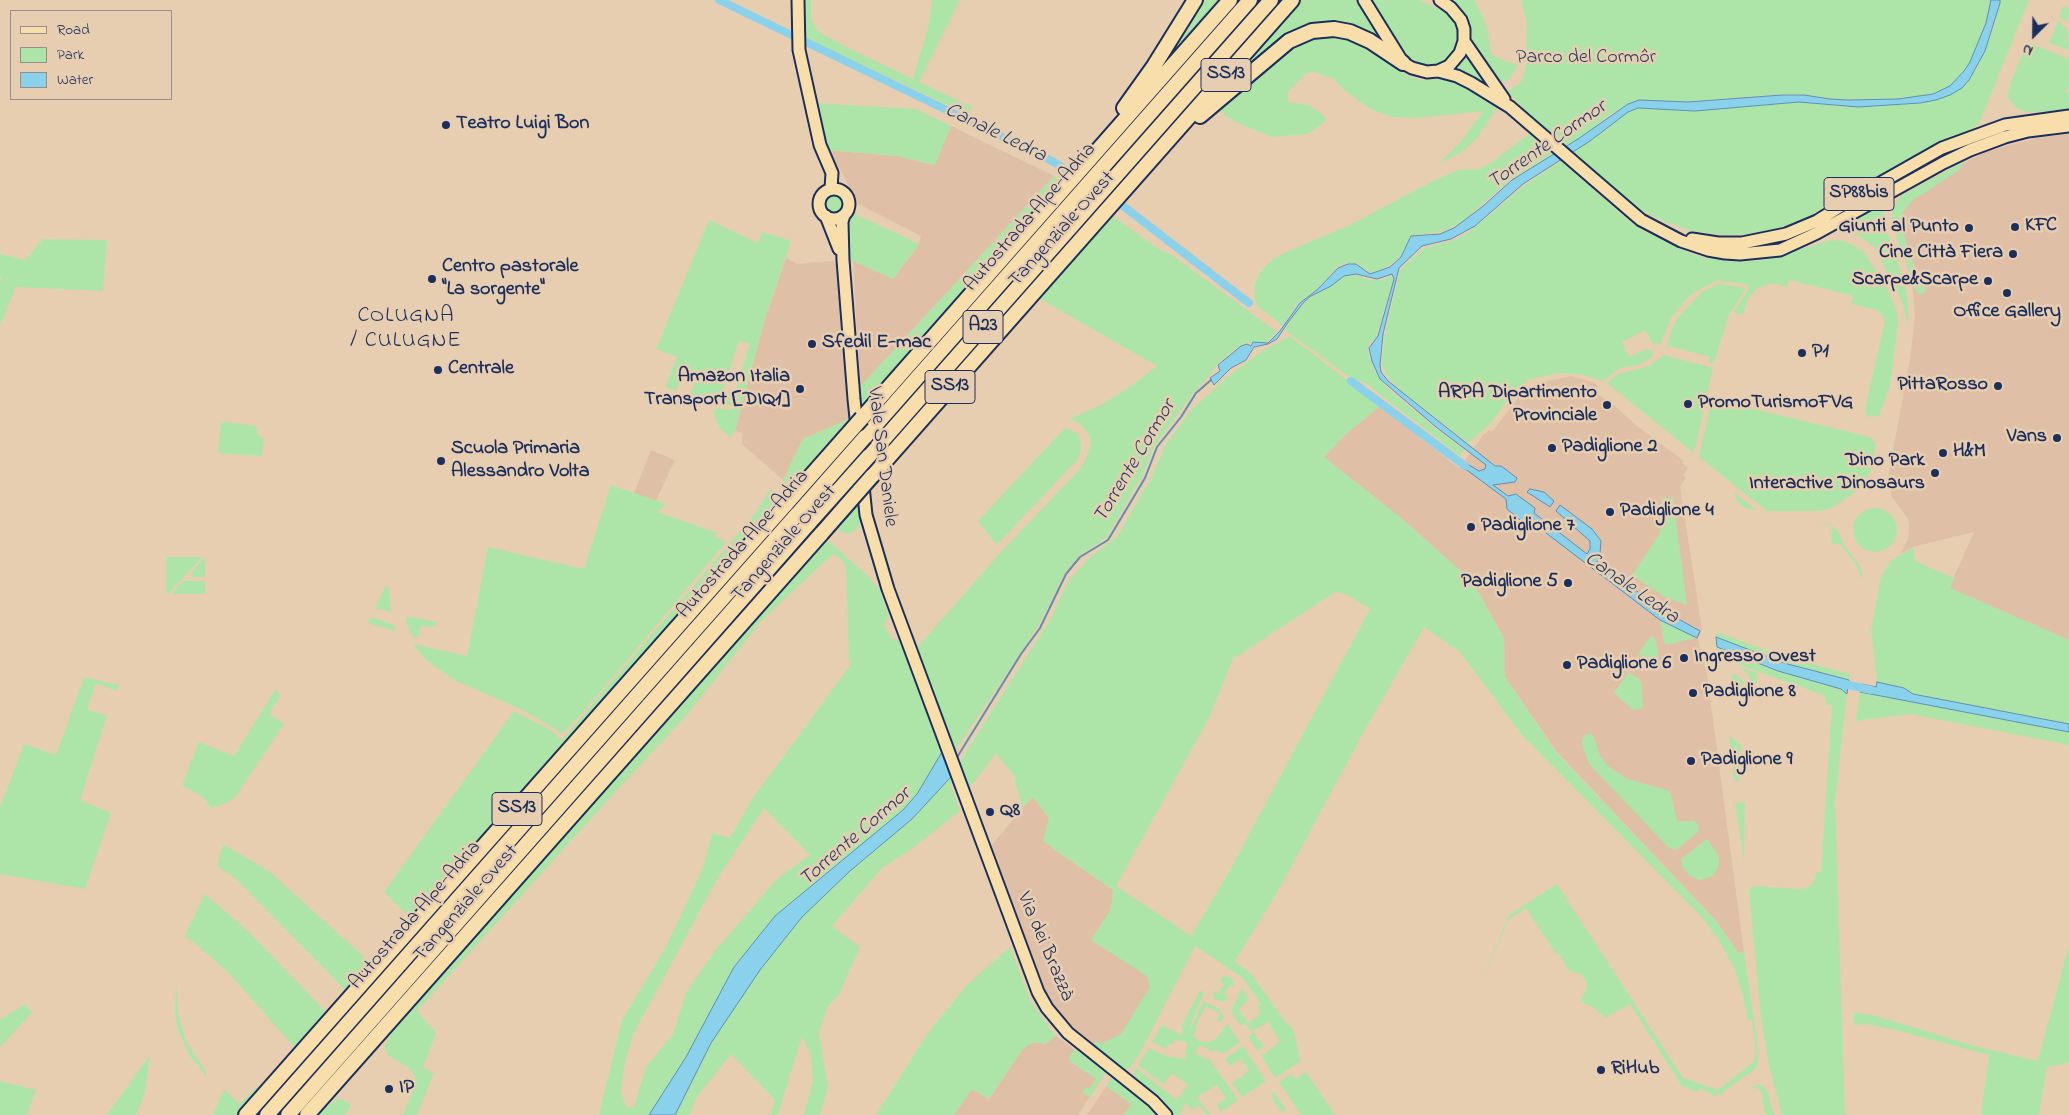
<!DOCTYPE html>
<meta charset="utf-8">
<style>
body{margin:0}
#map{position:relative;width:2069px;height:1115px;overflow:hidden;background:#e8ceb0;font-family:"Indie Flower",sans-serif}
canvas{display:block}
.legend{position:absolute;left:10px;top:10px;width:162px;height:90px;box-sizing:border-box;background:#e8ceb0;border:1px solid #968e8f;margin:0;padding:6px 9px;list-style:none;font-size:15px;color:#1b2f5e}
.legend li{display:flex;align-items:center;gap:10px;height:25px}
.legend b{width:25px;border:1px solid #968e8f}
.north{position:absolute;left:2009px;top:10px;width:50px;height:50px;-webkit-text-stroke:4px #e8ceb0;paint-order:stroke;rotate:203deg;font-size:14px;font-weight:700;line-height:20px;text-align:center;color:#1b2f5e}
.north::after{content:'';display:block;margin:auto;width:18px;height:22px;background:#1b2f5e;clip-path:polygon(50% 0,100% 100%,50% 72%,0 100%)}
</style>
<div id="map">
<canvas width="2069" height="1115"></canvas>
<ul class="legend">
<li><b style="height:6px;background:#f8deab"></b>Road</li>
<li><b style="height:14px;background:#ade5a8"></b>Park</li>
<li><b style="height:14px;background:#8ad1ec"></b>Water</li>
</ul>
<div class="north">N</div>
</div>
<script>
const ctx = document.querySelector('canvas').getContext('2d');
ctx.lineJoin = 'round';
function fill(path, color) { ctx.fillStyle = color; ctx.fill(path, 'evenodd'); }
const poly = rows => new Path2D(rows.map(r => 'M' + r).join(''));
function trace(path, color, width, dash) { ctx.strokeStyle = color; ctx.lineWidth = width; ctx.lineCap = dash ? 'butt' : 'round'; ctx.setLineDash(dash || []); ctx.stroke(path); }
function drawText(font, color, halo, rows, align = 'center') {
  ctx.font = font + ' "Indie Flower",sans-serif'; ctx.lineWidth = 5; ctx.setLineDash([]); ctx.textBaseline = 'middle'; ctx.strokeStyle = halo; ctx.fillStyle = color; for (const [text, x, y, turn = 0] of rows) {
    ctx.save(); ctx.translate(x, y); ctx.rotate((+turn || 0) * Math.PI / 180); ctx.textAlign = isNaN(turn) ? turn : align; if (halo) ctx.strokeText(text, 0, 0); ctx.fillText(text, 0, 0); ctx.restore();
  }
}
fill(poly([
 [951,126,1054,176,860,387,853,261,893,279,919,244,921,236,855,202,843,174,826,150,898,156,934,165],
 [2069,134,2069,640,1949,588,1974,532,1913,547,1900,554,1908,540,1909,525,1908,519,1892,497,1888,477,1910,359,1915,317,1912,281,1892,221,1895,204,1902,195,1932,178,1986,152,2036,138],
 [786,258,797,264,836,261,849,419,803,439,783,480,742,444,742,433,735,431,764,322],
 [1571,376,1595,383,1598,386,1595,392,1615,406,1637,426,1684,461,1682,463,1688,468,1683,475,1686,478,1680,486,1702,629,1698,639,1707,675,1744,952,1738,953,1717,922,1557,752,1505,677,1504,638,1472,581,1402,519,1324,457,1346,434,1380,406,1459,468,1484,434,1486,434,1489,430,1492,432,1524,390,1539,383],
 [651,450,675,460,656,501,634,493],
 [1033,796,1049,818,1052,848,1195,946,1141,1051,1121,1067,1069,1027,1053,1005,1036,970,990,847],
 [1056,1036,1106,1072,1078,1115,954,1115,972,1088,989,1099,1022,1050,1029,1044,1037,1042,1045,1044],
 [1113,1076,1144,1102,1153,1111,1150,1115,1087,1115]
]), '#dfc0a6');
fill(poly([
 [803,0,835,0,811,0,811,19,815,27,822,34,848,48,913,79,928,28,932,0,960,0,919,82,972,107,968,115,804,37],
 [1200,0,1223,0,1138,97],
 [1296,0,1359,0,1385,43,1368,33,1354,27,1309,29,1209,102],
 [1371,0,1419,0,1447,13,1453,20,1458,32,1458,45,1454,53,1445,62,1435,66,1427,67,1414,63,1400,49],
 [1452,0,1474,0,1483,17,1488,31,1491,54,1507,62,1518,64,1510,79,1503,82,1497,78,1473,44,1466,17],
 [1521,0,1991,0,1986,23,1970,62,1964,71,1950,86,1933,94,1898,99,1830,99,1793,94,1756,96,1688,102,1634,101,1609,115,1590,131,1565,147,1530,115,1507,91,1518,85,1522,80,1526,65,1527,23],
 [2000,0,2029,0,1979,124,1971,129,1925,150,1816,213,1793,223,1772,230,1748,234,1722,235,1692,231,1665,222,1638,209,1571,152,1590,141,1628,112,1638,108,1695,111,1799,102,1847,107,1920,103,1936,100,1976,70,1995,25],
 [2063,6,2069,8,2068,21,2059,18],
 [2058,21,2062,23,2062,26,2067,28,2066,31,2069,32,2067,42,2069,43,2069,50,2049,43],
 [1328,35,1343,36,1364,46,1408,76,1422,80,1440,79,1455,82,1469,88,1498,107,1477,138,1462,152,1439,164,1462,140,1483,111,1418,118,1393,117,1372,110,1344,90,1334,79,1314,72,1306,73,1288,92,1288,102,1308,105,1322,114,1326,121,1308,134,1272,137,1242,125,1224,115,1219,105,1247,80,1295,45,1307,40],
 [2027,42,2069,59,2069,85,2066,92,2069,93,2069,112,2056,111,2027,112,2018,109,2007,97,2010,85],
 [1466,52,1496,92,1453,69,1460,62],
 [815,103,916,109,951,126,935,165,898,156,826,150],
 [1529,134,1552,154,1511,179,1463,221,1447,230,1428,234,1411,235,1401,256,1384,269,1370,273,1357,263,1345,263,1338,266,1317,289,1296,305,1283,326,1256,305,1254,286,1259,274,1269,262,1284,253,1348,226,1435,180,1459,170,1479,169,1491,163],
 [1561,161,1627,219,1646,232,1688,252,1705,258,1743,262,1759,260,1778,256,1831,240,1844,241,1862,250,1884,281,1896,309,1898,323,1890,386,1879,416,1869,417,1866,414,1865,409,1885,321,1882,315,1877,310,1851,304,1853,296,1789,280,1787,287,1772,283,1756,289,1748,299,1743,315,1733,312,1747,292,1749,287,1745,284,1717,281,1698,290,1687,298,1671,318,1661,344,1653,344,1645,330,1622,342,1629,357,1646,349,1651,350,1653,355,1648,360,1638,365,1620,368,1603,381,1580,374,1560,373,1529,379,1511,395,1491,423,1468,443,1402,391,1389,379,1382,365,1385,334,1400,270,1424,248,1455,240,1468,233,1525,185],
 [1965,161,1959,170,1912,201,1903,212,1901,226,1915,269,1918,284,1926,284,1925,293,1919,294,1913,287,1908,267,1893,228,1892,215,1895,204,1902,195],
 [1054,176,1059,179,861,411,860,387],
 '824 203a10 10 0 1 1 20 0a10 10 0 1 1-20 0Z',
 [1888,198,1884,208,1883,220,1905,285,1908,302,1908,326,1902,301,1874,247,1858,235,1843,231,1829,231],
 [851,212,919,244,893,279,853,261,846,261,846,225],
 [1110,214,1160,250,1172,255,1277,332,1266,342,1245,343,1235,349,1217,364,1208,377,1194,392,1154,447,1142,476,1106,538,1078,556,1065,572,1038,626,954,752,915,650,1002,551,1081,468,1086,459,1091,443,1089,435,1079,423,1070,419,1103,404,1134,384,1157,366,1037,297],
 [709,220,758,243,762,232,791,241,764,322,735,431,730,437,719,428,713,412,718,408,731,410,733,406,724,404,728,391,735,392,750,344,739,341,719,402,690,395,696,380,682,375,676,391,665,387,677,357,656,349],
 [43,239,107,240,103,291,16,287,0,326,0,283,2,278,0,277,0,254,25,260],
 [1356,275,1370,280,1384,280,1390,275,1393,279,1376,338,1369,343,1368,351,1375,371,1387,388,1435,428,1464,450,1460,456,1364,382,1352,379,1285,330,1296,312,1311,297,1344,277],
 [1719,284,1746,288,1729,315,1714,363,1709,362,1710,357,1669,346,1668,350,1667,347,1672,329,1678,317,1702,292],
 [1290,336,1380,406,1346,434,1324,457,1402,519,1472,581,1504,638,1505,677,1556,752,1717,922,1738,953,1744,952,1758,1047,1758,1062,1754,1070,1722,1093,1714,1096,1702,1089,1699,1089,1697,1092,1682,1086,1630,1004,1605,1018,1593,1007,1580,1002,1587,987,1585,979,1580,974,1568,970,1560,954,1557,955,1526,908,1509,919,1480,986,1509,915,1557,884,1683,1078,1718,1090,1752,1063,1755,1058,1756,1053,1752,1020,1748,1021,1743,996,1735,970,1718,939,1701,916,1521,734,1460,652,1424,627,1362,735,1277,893,1235,961,1252,975,1285,1021,1294,1031,1301,1065,1299,1062,1275,1078,1261,1056,1280,1042,1268,1022,1253,1031,1264,1047,1258,1051,1248,1037,1253,1033,1245,1023,1241,1026,1231,1011,1242,988,1249,1000,1239,1009,1248,1023,1260,1015,1258,1013,1260,1011,1257,1007,1261,1004,1243,978,1195,946,1141,1051,1131,1067,1125,1070,1093,1046,1096,1041,1101,1044,1121,1034,1150,987,1147,976,1091,940,1111,909,1113,890,1043,841,1049,818,1033,797,1023,807,1014,779,1016,778,996,753,973,784,967,787,959,763,1050,620,1068,582,1088,559,1117,537,1151,478,1165,446,1191,410,1231,374,1264,350],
 [1335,592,1346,594,1370,609,1229,872,1191,936,1116,886,1209,718,1233,659],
 [1664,355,1713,368,1694,453,1607,383,1618,374,1649,366],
 [1712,399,1870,437,1876,445,1871,471,1858,490,1832,508,1821,511,1767,511,1699,457],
 [849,419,850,424,793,489,783,480,803,439],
 [221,421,256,426,258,435,264,439,262,456,218,453],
 [1065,428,1077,433,1081,442,1081,451,1078,459,997,545,978,521],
 [611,485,666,504,658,512,717,533,715,537,726,542,598,695,566,730,562,733,521,709,454,680,425,659,413,644,467,656,488,547,584,569],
 [771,488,784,499,413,921,384,892,514,711,550,730,562,740,754,515],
 [1734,493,1758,511,1743,507,1737,501],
 [1662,498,1673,498,1687,605,1665,597,1632,575,1660,533],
 [858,502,861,520,858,528,850,534,843,533,835,527],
 '1853 530a22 22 0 1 1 44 0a22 22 0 1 1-44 0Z',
 [1816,521,1830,524,1839,532,1844,545,1859,565,1862,571,1862,581,1857,566,1841,545,1831,543,1832,526],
 [825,538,868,576,879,589,889,615,884,625,892,639,897,639,900,642,942,752,917,794,903,810,775,916,649,1115,599,1115,622,1020,666,947,703,868,712,833,730,838,753,798,852,663,849,660,846,567,842,560,833,554,762,620,686,716,608,800,417,1011,436,1033,423,1068,434,1073,417,1115,403,1115,415,1086,415,1076,409,1068,388,1055,385,1050,385,1046,392,1031,436,982,443,969],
 [764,808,810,855,777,879,714,952,686,993,673,1034,646,1067,634,1108,626,1107,621,1091,625,1061,634,1033,716,881],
 [1913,547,1915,561,1954,578,1950,588,2069,640,2069,724,1913,694,1904,688,1877,682,1871,630,1881,576,1891,561],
 [166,557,202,557,169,593,166,593],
 [205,557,205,577,192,577,192,571],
 [183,581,205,581,205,594,172,594],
 [385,587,389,587,391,613,385,610,375,609],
 [372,617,394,625,395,631,367,623],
 [410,617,437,622,435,627,421,626,418,637,414,638,406,623,407,618],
 [1660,620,1696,638,1665,645],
 [1717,632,1782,656,1850,674,1849,680,1809,671,1753,652,1716,637],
 [1651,636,1656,640,1660,669,1638,654],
 [1717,647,1778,671,1840,689,1847,694,1835,802,1845,1115,1782,1115,1769,1065,1761,1018,1749,891,1750,888,1754,886,1800,889,1806,888,1813,883,1817,872,1821,872,1832,705,1826,705,1825,698,1821,694,1720,658],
 [1740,667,1757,673,1757,684,1751,683,1749,675],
 [1629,672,1641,681,1643,708,1633,710,1614,693],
 [1732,674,1736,674,1744,682,1743,688,1731,700],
 [84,677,120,685,116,691,96,683,87,709,107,716,80,800,111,813,85,889,0,874,0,807,24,744,56,755],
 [275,690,281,695,269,714,284,724,236,796,225,804,211,808,204,798,182,785,199,742,234,756],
 [1860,692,2069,732,2069,745,1910,714,1856,721],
 [1591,733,1594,737,1600,756,1609,767,1627,779,1670,791,1677,821,1694,821,1699,826,1698,832,1676,850,1668,847,1589,764,1582,744,1584,736],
 [1729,735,1741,745,1739,781,1734,781],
 [951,777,953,782,951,785,960,811,913,848,882,868,832,926,860,947,839,995,828,1006,819,1032,828,1088,820,1115,804,1115,813,1081,811,1055,802,1036,778,1115,771,1115,775,1100,731,1054,696,1098,690,1115,675,1115,711,1043,760,970,802,917,850,871,912,819],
 [1735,802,1745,803,1744,862],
 [1707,839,1716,852,1719,859,1719,865,1713,876,1700,880,1690,876,1683,868,1681,859],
 [223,844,270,872,373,965,348,993,236,879,217,866],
 [205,894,249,932,329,1015,297,1050,226,970,185,935],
 [2069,945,2069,1063,2047,1067,2039,1115,1981,1115,1989,1055,1895,1030,1867,1024,1854,1025,1853,1012,1876,1016,1978,1047,2038,1061],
 [1010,947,1031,1002,1056,1036,1045,1044,1037,1042,1029,1044,1022,1050,989,1099,972,1089,954,1115,876,1115,928,1033,967,985],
 [1223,976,1230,977,1235,982,1234,988,1231,984,1224,993,1228,998,1224,1002,1216,1000,1213,995,1215,990,1218,994,1219,993,1220,989,1224,985,1220,979],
 [176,978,178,1012,182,1028,187,1043,207,1073,206,1076,190,1056,178,1030,175,1014],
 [1200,990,1204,992,1190,1026,1192,1027,1203,1001,1219,1009,1224,1017,1221,1022,1217,1020,1220,1014,1206,1006,1195,1027,1197,1028,1193,1037,1202,1042,1210,1042,1217,1038,1227,1023,1240,1042,1223,1054,1215,1050,1213,1052,1200,1045,1195,1054,1210,1060,1238,1100,1221,1112,1217,1105,1226,1098,1217,1085,1197,1097,1210,1115,1206,1115,1199,1105,1192,1110,1186,1103,1179,1115,1174,1115,1160,1099,1135,1077,1134,1073,1136,1068,1177,1100,1188,1085,1172,1073,1163,1084,1138,1065,1149,1048,1166,1056,1185,1059,1187,1042,1174,1040,1173,1044,1168,1044,1167,1049,1152,1042,1162,1025,1181,1035,1184,1029,1181,1027],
 [25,1004,32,1013,0,1047,0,1020],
 [1243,1046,1266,1081,1242,1097,1232,1083,1249,1071,1241,1059,1230,1066,1225,1059],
 [1075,1049,1106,1072,1090,1097,1082,1092,1086,1087,1089,1089,1096,1079,1071,1062,1069,1057],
 [150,1055,145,1093,136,1115,107,1115],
 [1306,1072,1328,1104,1335,1115,1301,1115,1279,1082,1291,1074,1296,1079],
 [269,1076,272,1079,241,1115,213,1115,224,1089,239,1104],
 [1113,1076,1144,1102,1153,1111,1154,1115,1124,1115,1131,1104,1106,1086],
 [0,1081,36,1090,27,1115,0,1115],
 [1758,1084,1762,1085,1767,1090,1774,1115,1765,1115,1761,1091,1756,1087,1747,1090],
 [1274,1092,1286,1109,1282,1112,1273,1101,1274,1100,1271,1094],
 [337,1099,342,1099,351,1105,345,1115,319,1115,326,1107]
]), '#ade5a8');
const water = poly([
 [1991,0,2000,0,2000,3,1985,51,1969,80,1962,88,1950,95,1936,100,1920,103,1858,107,1799,102,1695,111,1638,108,1628,112,1590,141,1523,184,1475,226,1451,239,1422,246,1399,268,1383,334,1380,365,1381,372,1388,381,1495,466,1501,466,1517,478,1515,482,1493,485,1508,496,1516,494,1535,508,1534,513,1587,554,1590,549,1590,541,1556,511,1560,505,1592,529,1601,541,1600,553,1597,562,1664,611,1700,631,1697,638,1660,620,1529,520,1524,523,1507,509,1506,499,1456,462,1459,459,1479,471,1485,469,1486,465,1436,427,1380,379,1372,361,1369,348,1378,336,1394,279,1392,274,1377,279,1356,274,1344,276,1331,286,1311,296,1304,302,1289,321,1277,339,1268,344,1254,347,1246,360,1231,368,1214,385,1210,378,1220,371,1218,365,1241,346,1247,344,1251,346,1253,342,1268,343,1280,331,1300,303,1318,289,1338,268,1348,264,1356,264,1370,274,1390,267,1401,257,1411,236,1440,234,1454,228,1482,207,1512,180,1578,139,1628,104,1639,100,1688,102,1782,95,1804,95,1830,99,1848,100,1898,99,1933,94,1950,86,1964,71,1970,62,1986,23,1991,0],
 [1530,489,1544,492,1554,501,1550,507,1547,505,1527,492,1530,489],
 [1716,637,1784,663,1849,680,1847,694,1841,689,1778,671,1717,647,1716,637],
 [1877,682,1904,688,1913,694,2069,724,2069,732,1860,692,1862,684,1876,687,1877,682],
 [942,752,951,777,912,819,850,871,802,917,760,970,711,1043,675,1115,649,1115,686,1057,734,967,775,916,903,810,917,794,942,752]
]);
fill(water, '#8ad1ec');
trace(water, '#5e90b3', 1);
trace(poly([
 [956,759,1021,654,1040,628,1066,574,1080,557,1108,540,1145,478,1157,447,1181,417,1196,393,1211,380]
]), '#5e90b3', 2);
trace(poly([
 [719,0,1052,161,1104,193],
 [1114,199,1249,303],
 [1351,381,1465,466],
 [1840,683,1871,690]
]), '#8ad1ec', 8);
const major = poly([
 [798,0,799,50,820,145,832,173,831,189],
 [1364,0,1403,63,1412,68,1427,72,1438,71,1449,66,1460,53,1464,41,1464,29,1461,20,1451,8,1440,0],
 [1464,41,1504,99],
 [1438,71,1457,76,1471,83,1510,107,1641,220,1681,241,1708,250,1725,253,1740,254,1780,250,1817,233,1943,163,1970,150,2005,137,2028,131,2069,126],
 '819 204a15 15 0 1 1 30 0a15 15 0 1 1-30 0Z',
 [844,215,842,222,843,260,854,399,866,515,888,589,1038,992,1047,1008,1068,1033,1153,1101,1166,1115],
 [826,216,839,249],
 [1692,239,1718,243,1742,243,1786,234,1817,221,1852,199,1942,148,2005,125,2069,116]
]);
const highway = poly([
 [1124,108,1154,66,1195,0],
 [1200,116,1289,41,1312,31,1334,29,1350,32,1370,41,1403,63],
 [862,418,1230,0],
 [865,437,1250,0],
 [869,456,1271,0],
 [872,476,1292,0],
 [246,1115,787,503],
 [267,1115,799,512],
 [288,1115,810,522],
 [307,1115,822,533]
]);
trace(major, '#1b2f5e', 15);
trace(highway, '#1b2f5e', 18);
trace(major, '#f8deab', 11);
trace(highway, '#f8deab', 14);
const highwayBridge = poly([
 [787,503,862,418],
 [799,512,865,437],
 [810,522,869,456],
 [822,533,872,476]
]);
trace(highwayBridge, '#1b2f5e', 18, []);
trace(highwayBridge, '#f8deab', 14);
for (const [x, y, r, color] of [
 [446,125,5,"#1b2f5e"],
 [2015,227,5,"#1b2f5e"],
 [1969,228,5,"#1b2f5e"],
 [2013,254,5,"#1b2f5e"],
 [432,279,5,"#1b2f5e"],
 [1988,281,5,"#1b2f5e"],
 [2007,293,5,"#1b2f5e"],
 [812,344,5,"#1b2f5e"],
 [1802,353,5,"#1b2f5e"],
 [438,370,5,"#1b2f5e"],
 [1998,386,5,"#1b2f5e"],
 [800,389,5,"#1b2f5e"],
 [1688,404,5,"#1b2f5e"],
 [1607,405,5,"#1b2f5e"],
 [2057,438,5,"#1b2f5e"],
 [1552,448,5,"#1b2f5e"],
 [1943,453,5,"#1b2f5e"],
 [441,461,5,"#1b2f5e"],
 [1935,473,5,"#1b2f5e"],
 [1610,512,5,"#1b2f5e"],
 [1471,527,5,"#1b2f5e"],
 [1568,583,5,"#1b2f5e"],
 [1684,658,5,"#1b2f5e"],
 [1567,665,5,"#1b2f5e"],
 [1693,693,5,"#1b2f5e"],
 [1691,761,5,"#1b2f5e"],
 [990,812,5,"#1b2f5e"],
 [1601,1070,5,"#1b2f5e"],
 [389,1089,5,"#1b2f5e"]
]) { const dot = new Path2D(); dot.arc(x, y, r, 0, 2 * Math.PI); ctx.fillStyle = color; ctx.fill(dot); trace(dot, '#e8ceb0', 2); }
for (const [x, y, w] of [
 [1226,75,50],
 [1859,194,70],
 [983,327,40],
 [950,387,50],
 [517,809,50]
]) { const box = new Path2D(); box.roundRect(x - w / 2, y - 16.5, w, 33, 4); ctx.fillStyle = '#e8ceb0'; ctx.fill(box); trace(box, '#1b2f5e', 1); }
drawText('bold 19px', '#1b2f5e', null, [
 ["SS13",1226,75],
 ["SP88bis",1859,194],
 ["A23",983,327],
 ["SS13",950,387],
 ["SS13",517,809]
]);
drawText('20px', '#2a4165', '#e8ceb0', [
 ["Parco del Cormôr",1586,59]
]);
drawText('bold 20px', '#1b2f5e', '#e8ceb0', [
 ["Teatro Luigi Bon",456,125],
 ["KFC",2025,227],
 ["Giunti al Punto",1959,228,"right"],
 ["Cine Città Fiera",2003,254,"right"],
 ["Centro pastorale",442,268],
 ["\"La sorgente\"",442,291],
 ["Scarpe&Scarpe",1978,281,"right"],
 ["Office Gallery",2007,313,"center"],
 ["Sfedil E-mac",822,344],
 ["P1",1812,353],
 ["Centrale",448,370],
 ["Amazon Italia",790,378,"right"],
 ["Transport [DIQ1]",790,401,"right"],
 ["PittaRosso",1988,386,"right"],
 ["ARPA Dipartimento",1597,394,"right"],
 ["Provinciale",1597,417,"right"],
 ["PromoTurismoFVG",1698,404],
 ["Vans",2047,438,"right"],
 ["Padiglione 2",1562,448],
 ["Scuola Primaria",451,450],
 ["Alessandro Volta",451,473],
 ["H&M",1953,453],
 ["Dino Park",1925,462,"right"],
 ["Interactive Dinosaurs",1925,485,"right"],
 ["Padiglione 4",1620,512],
 ["Padiglione 7",1481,527],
 ["Padiglione 5",1558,583,"right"],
 ["Ingresso Ovest",1694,658],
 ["Padiglione 6",1577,665],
 ["Padiglione 8",1703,693],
 ["Padiglione 9",1701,761],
 ["Q8",1000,812],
 ["RiHub",1611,1070],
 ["IP",399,1089]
], 'left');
drawText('20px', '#1b2f5e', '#e8ceb0', [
 ["Autostrada Alpe-Adria",1031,218,-49],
 ["Tangenziale Ovest",1063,230,-48],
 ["Viale San Daniele",881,457,83],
 ["Tangenziale Ovest",785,544,-49],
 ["Autostrada Alpe-Adria",744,545,-49],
 ["Tangenziale Ovest",467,904,-49],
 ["Autostrada Alpe-Adria",416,916,-49],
 ["Via dei Brazzà",1044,947,67]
]);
drawText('italic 21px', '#263f6c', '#e8ceb0', [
 ["Canale Ledra",995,134,26],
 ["Torrente Cormor",1548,146,-35],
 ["Torrente Cormor",1136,462,-59],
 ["Canale Ledra",1631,589,35],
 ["Torrente Cormor",856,838,-41]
]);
ctx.letterSpacing = '1px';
drawText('22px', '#1b2f5e', '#e8ceb0', [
 ["COLUGNA",406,317],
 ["/ CULUGNE",406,342]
]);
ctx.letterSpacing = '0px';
</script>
